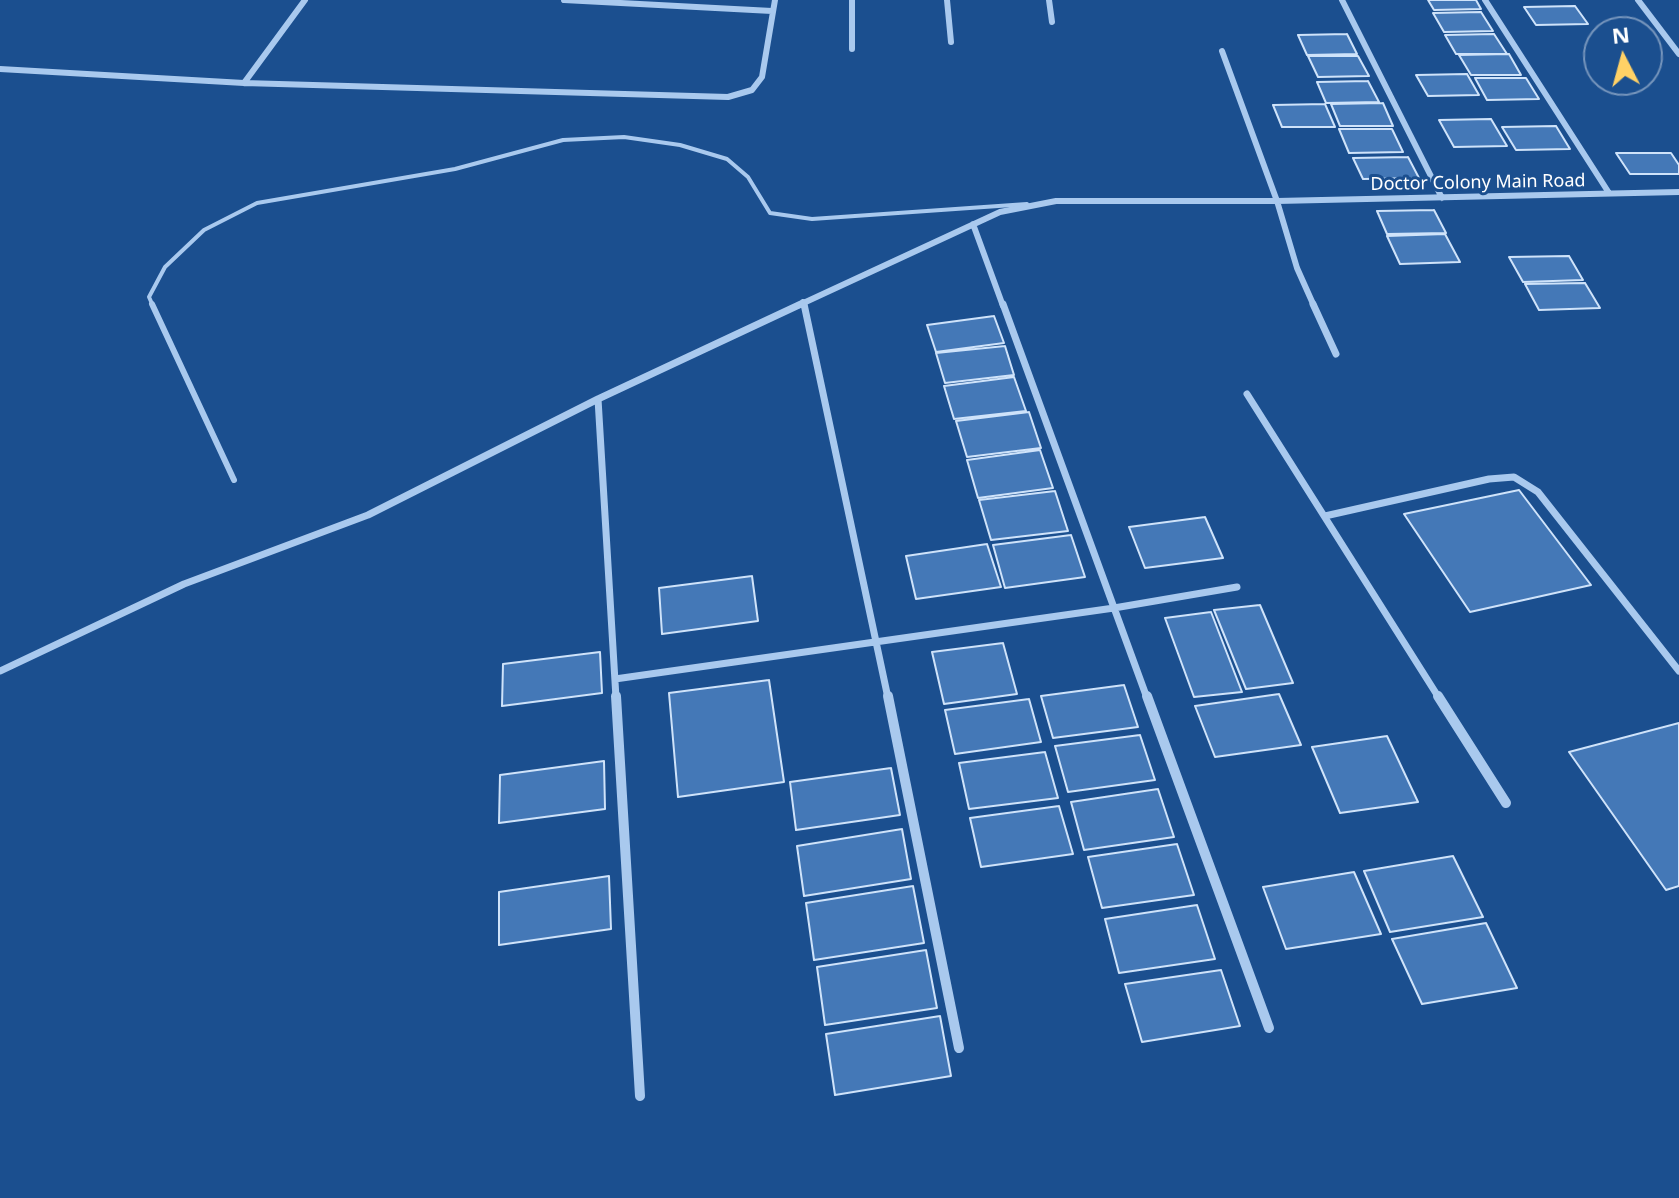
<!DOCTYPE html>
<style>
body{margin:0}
#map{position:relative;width:1679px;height:1198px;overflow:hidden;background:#1b4f8f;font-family:"Noto Sans",sans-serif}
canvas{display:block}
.north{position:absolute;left:1583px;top:16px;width:80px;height:80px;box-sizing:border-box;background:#1b4f8f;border:2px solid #7695bc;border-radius:50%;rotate:354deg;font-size:22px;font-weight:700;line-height:32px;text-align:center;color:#fff}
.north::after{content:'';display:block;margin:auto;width:28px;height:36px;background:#ffd166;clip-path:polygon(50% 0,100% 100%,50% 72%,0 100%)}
</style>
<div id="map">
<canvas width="1679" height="1198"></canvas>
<div class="north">N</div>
</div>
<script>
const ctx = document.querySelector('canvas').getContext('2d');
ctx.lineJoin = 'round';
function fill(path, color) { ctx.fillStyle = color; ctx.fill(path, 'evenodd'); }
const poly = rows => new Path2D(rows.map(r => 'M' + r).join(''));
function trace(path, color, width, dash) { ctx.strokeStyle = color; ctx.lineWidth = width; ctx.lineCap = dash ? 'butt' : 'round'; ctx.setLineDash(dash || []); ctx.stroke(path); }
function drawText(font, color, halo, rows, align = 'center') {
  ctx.font = font + ' "Noto Sans",sans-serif'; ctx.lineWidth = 6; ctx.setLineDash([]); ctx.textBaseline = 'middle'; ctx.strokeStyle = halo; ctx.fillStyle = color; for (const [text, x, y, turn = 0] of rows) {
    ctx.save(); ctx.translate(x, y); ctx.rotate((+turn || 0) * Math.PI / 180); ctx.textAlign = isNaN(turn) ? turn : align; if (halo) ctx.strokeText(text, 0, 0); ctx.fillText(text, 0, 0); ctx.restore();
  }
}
const building = poly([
 [1428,0,1476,0,1481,9,1434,10,1428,0],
 [1575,6,1588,24,1536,25,1524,7,1575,6],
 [1481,12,1493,31,1444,32,1433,13,1481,12],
 [1347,34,1357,54,1307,55,1298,35,1347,34],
 [1494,34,1507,54,1456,54,1445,35,1494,34],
 [1509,54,1521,75,1471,75,1459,55,1509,54],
 [1308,56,1358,56,1369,76,1318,77,1308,56],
 [1467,74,1479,95,1428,96,1416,75,1467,74],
 [1475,78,1526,78,1539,99,1487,100,1475,78],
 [1368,81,1379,102,1326,103,1317,82,1368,81],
 [1383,103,1393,126,1340,126,1331,104,1383,103],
 [1325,104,1335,127,1282,127,1273,105,1325,104],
 [1491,119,1507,146,1454,147,1439,120,1491,119],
 [1556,126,1570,149,1516,150,1502,127,1556,126],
 [1339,129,1392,129,1403,152,1349,153,1339,129],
 [1616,153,1671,153,1679,165,1679,174,1630,174,1616,153],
 [1408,157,1419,178,1363,179,1353,158,1408,157],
 [1434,210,1446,233,1387,234,1377,211,1434,210],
 [1445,234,1460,262,1400,264,1387,236,1445,234],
 [1569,256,1583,280,1523,282,1509,257,1569,256],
 [1585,283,1600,308,1539,310,1525,284,1585,283],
 [994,316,1004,343,936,352,927,325,994,316],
 [1005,346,1014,375,945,383,936,353,1005,346],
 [1014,377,1026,411,954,419,944,386,1014,377],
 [1029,412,1041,448,967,457,956,421,1029,412],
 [1040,450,1053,488,978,498,967,460,1040,450],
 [1519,490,1591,585,1470,612,1404,514,1519,490],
 [1055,491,1068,531,991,540,979,500,1055,491],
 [1205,517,1223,558,1145,568,1129,527,1205,517],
 [1071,535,1085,577,1005,588,993,545,1071,535],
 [987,544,1001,587,916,599,906,556,987,544],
 [752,576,758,621,662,634,659,588,752,576],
 [1260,605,1293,683,1246,689,1214,610,1260,605],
 [1211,612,1242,692,1194,697,1165,618,1211,612],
 [1003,643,1017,694,944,704,932,652,1003,643],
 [600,652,602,693,502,706,503,664,600,652],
 [769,680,784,782,678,797,669,693,769,680],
 [1124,685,1138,727,1053,738,1041,696,1124,685],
 [1279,694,1301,745,1215,757,1195,706,1279,694],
 [1029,699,1041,742,955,754,945,710,1029,699],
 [1679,723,1679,886,1666,890,1569,752,1679,723],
 [1140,735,1155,780,1068,792,1055,746,1140,735],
 [1387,736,1418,802,1340,813,1312,747,1387,736],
 [1045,752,1058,798,969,809,959,763,1045,752],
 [604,761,605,809,499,823,500,775,604,761],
 [891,768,900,815,796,830,790,782,891,768],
 [1158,789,1174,837,1084,850,1071,802,1158,789],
 [1059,806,1073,854,981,867,970,818,1059,806],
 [902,829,911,879,804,896,797,846,902,829],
 [1177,844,1194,895,1102,908,1088,857,1177,844],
 [1453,856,1483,917,1390,932,1364,871,1453,856],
 [1354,872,1381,934,1286,949,1263,887,1354,872],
 [609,876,611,929,499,945,499,892,609,876],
 [913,886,924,943,814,960,806,903,913,886],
 [1197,905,1215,959,1119,973,1105,919,1197,905],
 [1486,923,1517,988,1422,1004,1392,939,1486,923],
 [926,950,937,1008,825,1025,817,967,926,950],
 [1221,970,1240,1026,1142,1042,1125,984,1221,970],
 [940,1016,951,1076,835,1095,826,1034,940,1016]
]);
fill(building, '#4478b7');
trace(building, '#cfe3fa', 2);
trace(poly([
 [153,306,149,297,165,267,204,230,257,203,455,169,563,140,624,137,680,145,727,159,748,177,770,213,812,219,1027,204]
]), '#a9c9ee', 4);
trace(poly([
 [152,304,234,480]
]), '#a9c9ee', 6);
trace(poly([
 [564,0,772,11],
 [852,0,852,49],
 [947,0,951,42],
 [1049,0,1052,22],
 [1342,0,1442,198],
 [1485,0,1609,193],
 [1638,0,1679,54],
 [1222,51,1277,201,1297,268,1314,306],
 [0,69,244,83,728,97,752,90,762,77,775,0],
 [244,83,305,0],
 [973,224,1003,306],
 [803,302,804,306],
 [797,306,1000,212,1056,201,1277,201,1679,192]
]), '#a9c9ee', 6);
trace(poly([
 [804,304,888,698],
 [1003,304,1147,698],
 [1313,304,1336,354],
 [1247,394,1439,698],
 [598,399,616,698],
 [1325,516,1489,479,1514,477,1538,492,1679,671],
 [0,671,184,584,368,515,598,399,801,304],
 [615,679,1114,608,1237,587]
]), '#a9c9ee', 7);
trace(poly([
 [616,696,640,1096],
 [888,696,959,1048],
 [1147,696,1269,1028],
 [1438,696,1506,803]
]), '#a9c9ee', 10);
drawText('18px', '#fff', '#1b4f8f', [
 ["Doctor Colony Main Road",1478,183,-1]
]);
</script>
